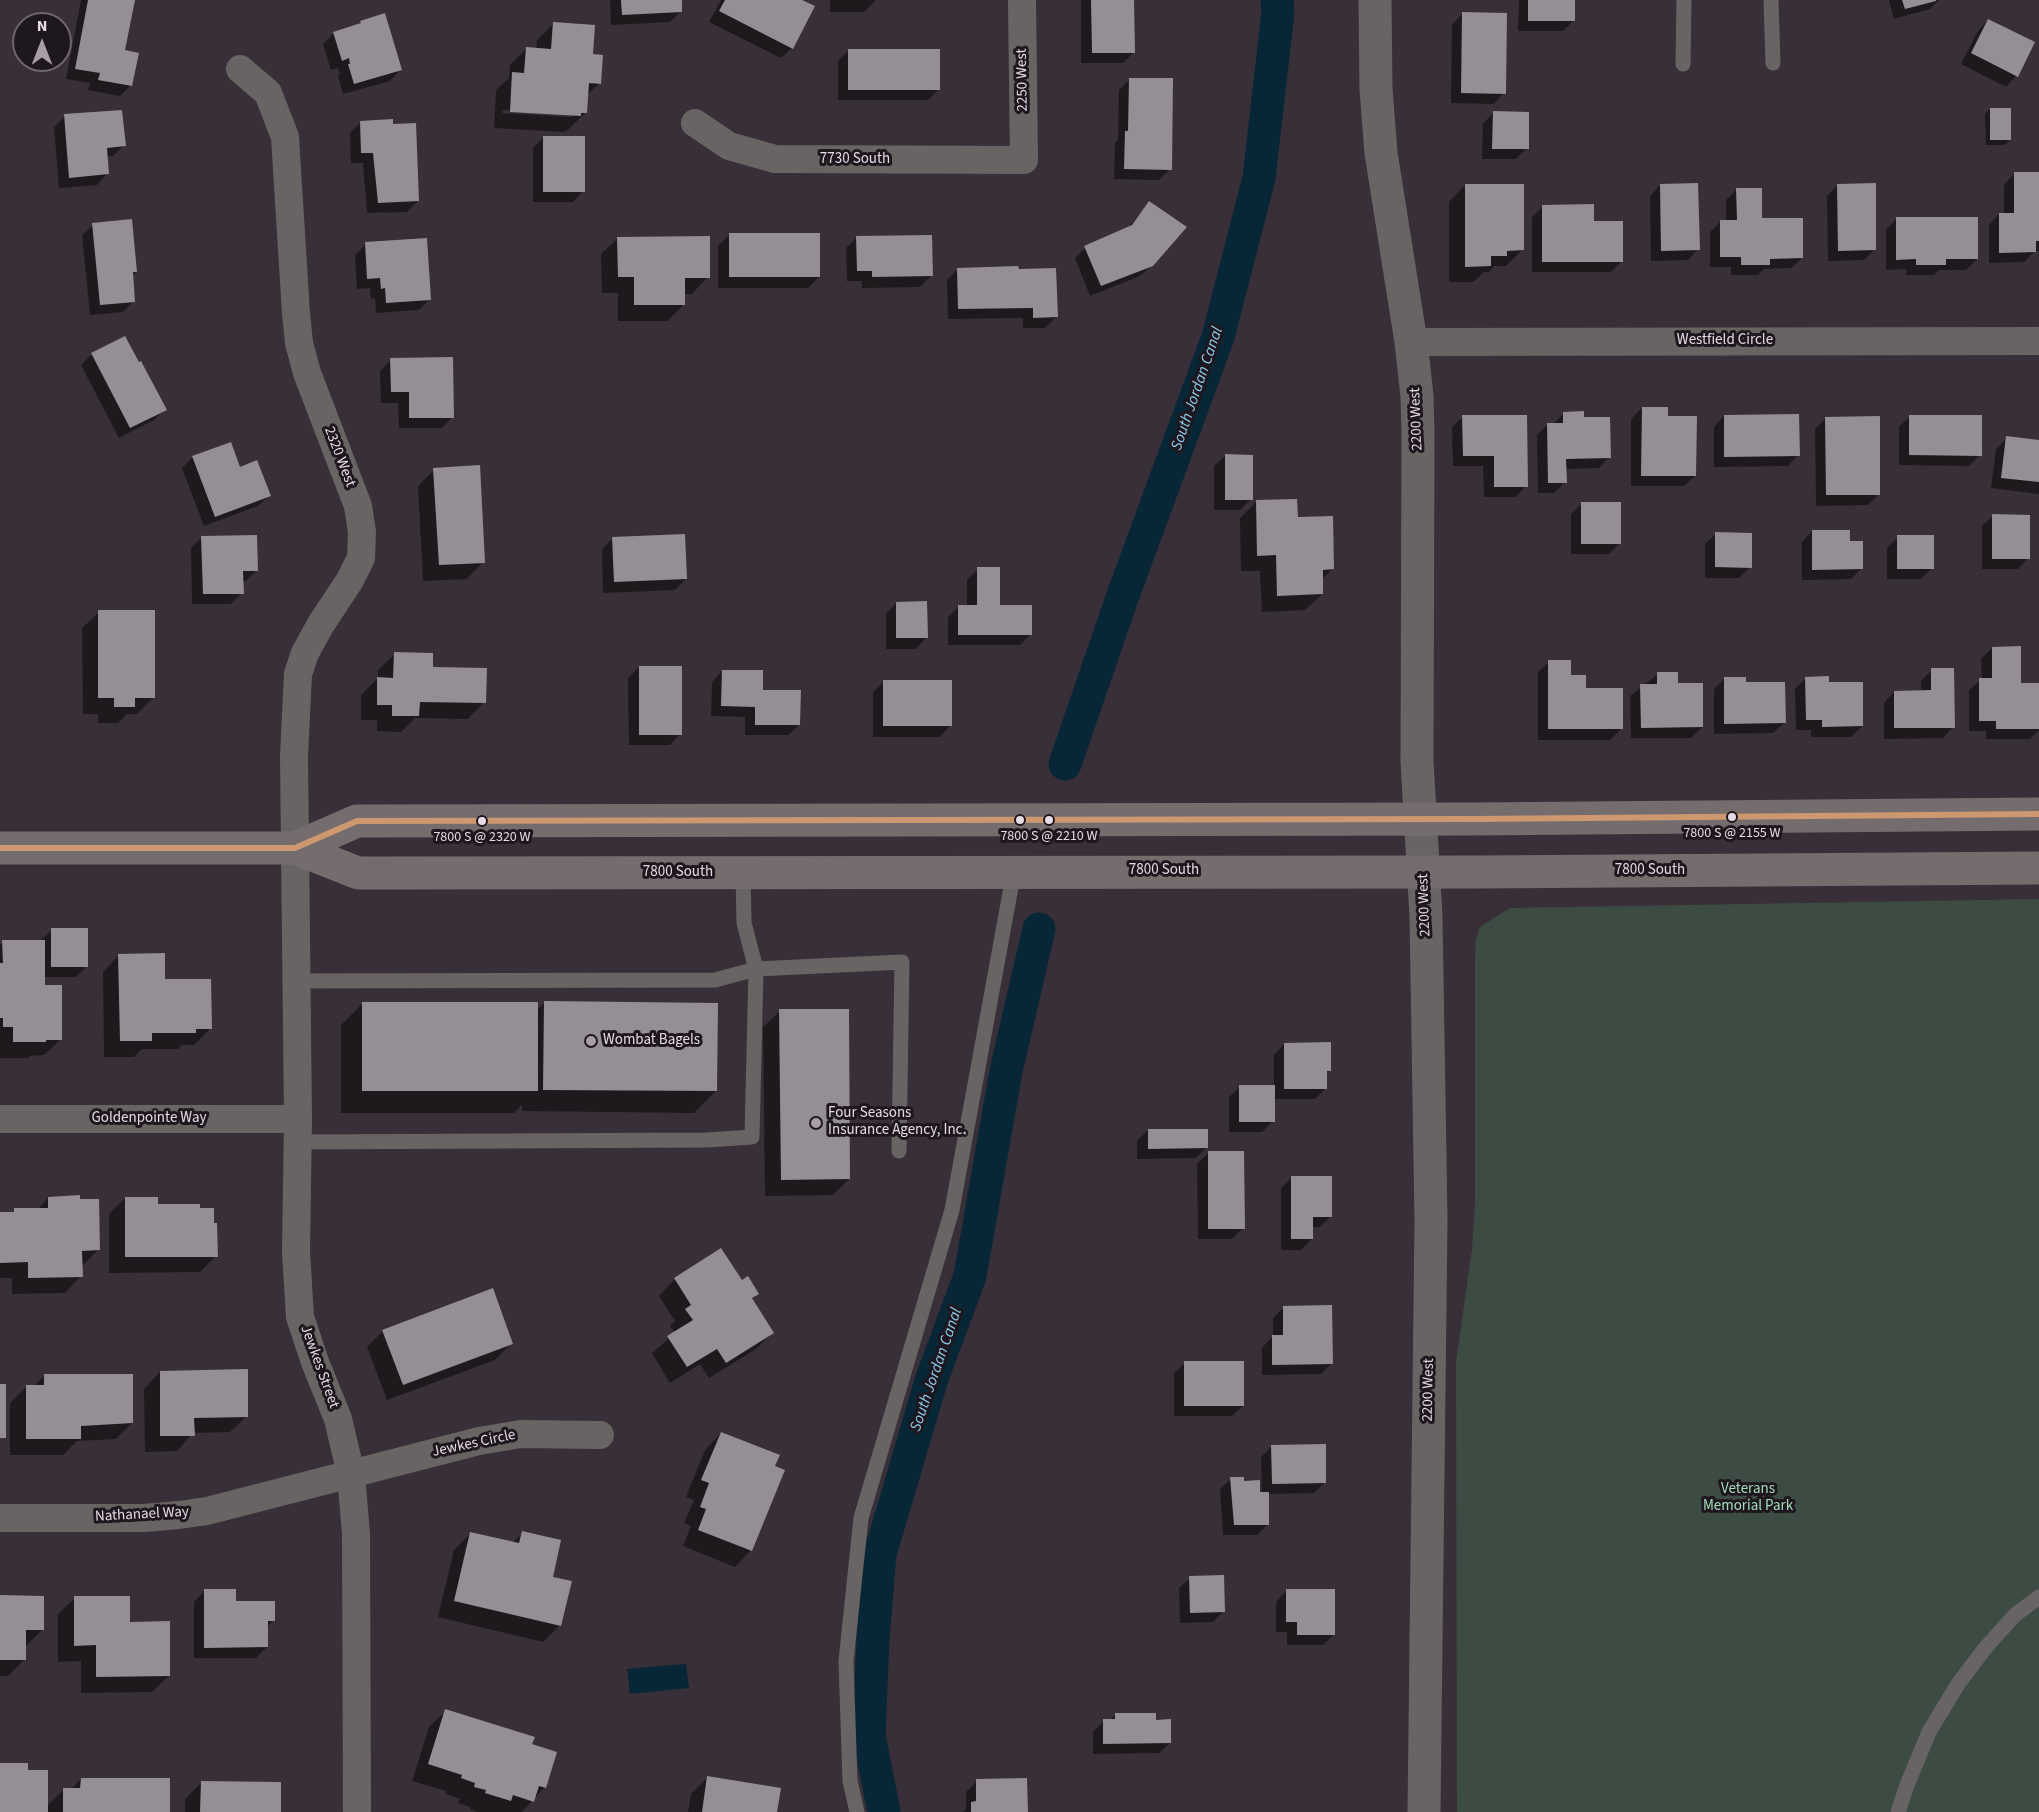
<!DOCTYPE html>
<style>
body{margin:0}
#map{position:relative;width:2039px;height:1812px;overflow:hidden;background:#392f38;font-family:"Source Sans 3",sans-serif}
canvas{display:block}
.north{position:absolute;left:12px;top:12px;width:60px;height:60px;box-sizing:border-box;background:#1f171e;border:2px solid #6f656d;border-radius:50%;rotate:0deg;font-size:16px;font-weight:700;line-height:24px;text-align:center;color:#e6dae4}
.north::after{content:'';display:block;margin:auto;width:21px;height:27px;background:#a99ea8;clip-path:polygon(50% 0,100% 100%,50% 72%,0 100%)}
</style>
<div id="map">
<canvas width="2039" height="1812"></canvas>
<div class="north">N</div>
</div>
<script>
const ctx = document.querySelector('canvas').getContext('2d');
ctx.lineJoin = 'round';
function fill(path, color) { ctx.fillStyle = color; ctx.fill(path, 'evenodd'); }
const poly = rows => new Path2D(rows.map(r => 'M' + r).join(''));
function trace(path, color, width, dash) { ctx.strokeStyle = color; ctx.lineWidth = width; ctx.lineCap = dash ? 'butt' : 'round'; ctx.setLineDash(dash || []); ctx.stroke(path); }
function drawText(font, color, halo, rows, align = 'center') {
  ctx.font = font + ' "Source Sans 3",sans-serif'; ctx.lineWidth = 6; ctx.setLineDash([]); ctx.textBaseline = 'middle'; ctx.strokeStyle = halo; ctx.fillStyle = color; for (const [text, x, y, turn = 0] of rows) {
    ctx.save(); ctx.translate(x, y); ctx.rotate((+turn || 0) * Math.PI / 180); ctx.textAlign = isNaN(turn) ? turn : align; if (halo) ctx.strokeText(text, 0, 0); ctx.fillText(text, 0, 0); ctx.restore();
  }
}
fill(poly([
 [2039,899,2039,1812,1457,1812,1456,1362,1472,1249,1475,1204,1475,957,1476,939,1480,927,1510,908]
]), '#3c4c42');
fill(poly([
 [686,1664,689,1688,630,1694,627,1669]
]), '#072736');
fill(poly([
 [81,0,133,0,123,51,131,85,120,96,88,90,90,83,66,79],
 [610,0,680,0,681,11,670,22,611,25],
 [721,0,799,0,792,48,781,58,709,22],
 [830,0,875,0,875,1,864,12,830,12],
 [1081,0,1133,0,1133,53,1123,63,1081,63],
 [1519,0,1574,0,1573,21,1563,31,1518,31],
 [1889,0,1939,0,1930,9,1894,19],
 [1462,14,1504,93,1494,104,1451,103,1452,25],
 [1988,20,2033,43,2016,76,2006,87,1961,64,1978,31],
 [361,22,400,70,390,81,343,94,338,76,340,74,338,68,331,70,323,44,334,33,357,26],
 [553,24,591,56,600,83,586,96,585,113,569,129,563,132,494,128,496,90,509,78,510,65,526,49,536,49,537,40],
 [503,110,572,114,572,117,502,113],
 [849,50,939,89,928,100,838,100,838,61],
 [1130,79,1170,169,1159,180,1114,179,1115,143,1118,140,1119,90],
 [1990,109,2010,140,2005,145,1986,145,1985,114],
 [1493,113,1527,148,1516,159,1482,159,1483,124],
 [65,116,124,145,113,156,106,157,107,174,97,185,59,188,54,127],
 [361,122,418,201,407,212,367,213,363,163,351,163,350,133],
 [544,137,583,191,573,202,533,202,533,148],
 [2014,174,2039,174,2039,251,2035,251,2024,262,1989,263,1989,225,1999,214,2004,214,2004,185],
 [1465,185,1523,249,1506,266,1494,266,1489,272,1484,272,1473,282,1449,282,1449,202],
 [1660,185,1698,249,1688,260,1651,261,1650,196],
 [1838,185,1875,249,1864,260,1828,261,1827,196],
 [1737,189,1760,220,1802,258,1791,268,1764,269,1758,275,1731,275,1731,267,1710,267,1710,232,1720,222,1726,221,1726,200],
 [1149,203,1152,265,1140,276,1090,296,1075,258,1085,248,1128,228],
 [1542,207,1593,223,1622,261,1611,272,1532,272,1532,217],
 [1896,219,1977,259,1966,270,1939,270,1934,275,1906,275,1906,269,1886,270,1886,230],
 [93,225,136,272,132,276,134,301,123,312,90,315,82,235],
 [729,235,819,277,808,288,718,288,718,246],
 [857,237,931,276,920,287,862,288,862,281,847,281,846,248],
 [618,238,708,277,692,294,684,294,684,304,668,321,618,321,618,293,602,293,601,254],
 [366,244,429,300,419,310,376,313,375,298,371,299,370,288,357,289,355,255],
 [958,269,1056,317,1045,328,1023,328,1023,318,948,319,947,280],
 [92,354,165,409,154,420,119,438,81,365],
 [391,360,452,417,442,428,399,428,398,403,381,403,380,371],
 [1642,408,1666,417,1695,476,1684,486,1631,486,1631,419],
 [1564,413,1583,419,1609,457,1599,468,1565,469,1565,482,1554,493,1538,493,1537,435,1548,424,1553,424],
 [1724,416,1798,455,1788,466,1714,467,1714,427],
 [1910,416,1980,455,1969,466,1899,465,1899,427],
 [1463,417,1526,486,1516,497,1484,497,1483,466,1453,466,1452,427],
 [1826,418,1879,494,1868,505,1816,506,1815,429],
 [2007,438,2039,442,2039,494,1991,488,1996,449],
 [1225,456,1251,499,1240,510,1214,510,1214,466],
 [193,457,239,469,269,496,258,506,204,526,182,468],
 [434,470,483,562,467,579,423,581,418,486],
 [1256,502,1296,518,1333,568,1321,580,1322,594,1305,610,1262,612,1260,571,1241,571,1240,518],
 [1581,504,1620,543,1609,554,1571,554,1571,514],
 [1993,516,2028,558,2018,569,1982,569,1982,526],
 [1812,531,1848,543,1862,568,1851,579,1802,580,1802,542],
 [1716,534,1750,567,1739,578,1705,578,1705,544],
 [202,537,257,570,246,581,242,581,242,593,231,604,192,604,191,548],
 [1898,537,1932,568,1921,579,1887,579,1887,548],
 [613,538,686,579,675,590,603,593,602,549],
 [978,569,998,607,1031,634,1020,645,948,645,948,617,958,607,967,607,967,580],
 [896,603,926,638,916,649,886,649,886,614],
 [99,612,154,697,137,714,127,714,118,723,98,723,98,714,83,714,82,628],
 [1992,648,2020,685,2039,685,2039,730,2030,739,1986,739,1986,731,1969,731,1969,690,1982,679,1981,659],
 [395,654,431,668,484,702,468,719,415,718,401,732,377,731,377,720,361,720,361,695,378,678,378,670],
 [1549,662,1584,689,1621,729,1610,740,1538,740,1538,672],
 [639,667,680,734,670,745,629,745,628,678],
 [1932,670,1953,727,1943,738,1884,739,1884,703,1894,692,1921,692,1921,681],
 [722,671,762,691,799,725,788,735,745,735,745,717,711,716,712,682],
 [1658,674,1676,685,1702,727,1691,738,1631,738,1630,696],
 [1806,678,1828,684,1862,726,1851,737,1811,737,1811,730,1796,730,1795,689],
 [1724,679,1784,723,1773,733,1714,734,1714,689],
 [884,681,950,726,940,737,873,737,873,692],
 [52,930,87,966,76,977,44,977,44,987,61,1039,44,1055,30,1056,28,1058,0,1058,0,945,3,942,40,941],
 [119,955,164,981,210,1029,194,1045,182,1045,178,1049,142,1049,134,1057,104,1057,103,972],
 [363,1003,536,1011,544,1003,716,1091,694,1113,522,1111,522,1105,514,1113,341,1113,341,1025],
 [780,1011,849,1179,833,1195,765,1196,763,1027],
 [1284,1044,1330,1070,1326,1074,1326,1088,1315,1099,1273,1099,1273,1121,1262,1132,1229,1132,1229,1097,1240,1087,1274,1087,1274,1055],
 [1148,1130,1206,1148,1196,1158,1137,1159,1137,1141],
 [1208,1153,1243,1228,1232,1239,1198,1239,1197,1164],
 [1292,1177,1331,1216,1320,1227,1312,1227,1312,1239,1301,1250,1281,1250,1281,1188],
 [48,1198,98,1250,81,1267,81,1276,65,1293,12,1294,12,1278,0,1278,0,1214,11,1214,15,1210,37,1210],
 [125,1198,156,1206,198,1209,216,1256,200,1272,109,1273,109,1214],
 [675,1279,741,1282,757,1294,751,1300,772,1333,756,1349,709,1378,700,1364,670,1383,652,1353,675,1333,670,1326,675,1321,659,1296],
 [1284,1307,1331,1364,1321,1374,1262,1375,1262,1348,1273,1336,1273,1318],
 [383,1331,512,1343,495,1360,387,1400,367,1347],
 [1185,1363,1243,1406,1232,1416,1174,1416,1174,1373],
 [160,1372,247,1416,230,1432,193,1433,177,1451,145,1452,144,1389],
 [45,1375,132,1423,116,1439,77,1441,63,1455,10,1455,10,1403,26,1387,33,1387],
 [721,1433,751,1550,735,1567,683,1546,691,1526,684,1523,694,1500,686,1497,705,1450],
 [1272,1446,1324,1483,1314,1493,1267,1494,1268,1524,1257,1535,1223,1535,1220,1489,1231,1479,1243,1482,1258,1494,1262,1494,1261,1457],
 [523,1533,551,1578,560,1625,543,1642,438,1617,454,1550,470,1534,512,1543],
 [1190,1578,1223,1612,1213,1622,1180,1623,1179,1588],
 [204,1591,274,1620,267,1627,267,1647,256,1658,194,1658,194,1602],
 [1286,1591,1334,1634,1323,1645,1287,1645,1287,1632,1276,1632,1276,1602],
 [0,1597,42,1630,26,1646,24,1660,8,1676,0,1676],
 [75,1598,128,1623,169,1676,152,1692,81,1693,81,1661,58,1662,58,1614],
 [446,1711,530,1745,545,1787,522,1812,478,1812,470,1809,470,1807,458,1803,460,1799,446,1794,446,1791,412,1781,429,1727],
 [1115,1715,1155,1722,1170,1743,1159,1753,1093,1754,1093,1732,1104,1721,1109,1721],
 [0,1764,27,1772,46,1807,64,1789,71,1789,81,1779,168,1812,0,1812],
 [707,1778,776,1812,688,1812,691,1794],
 [977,1781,1027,1812,963,1812,966,1809,966,1792],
 [201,1783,280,1812,185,1812,185,1799]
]), '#0007');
trace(poly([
 [1065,764,1122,598,1218,337,1259,178,1278,12,1277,0],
 [884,1812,869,1735,873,1639,880,1554,932,1378,970,1276,1006,1071,1039,929]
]), '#072736', 33);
fill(poly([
 [88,0,135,0,125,50,139,53,132,86,98,80,100,73,75,69],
 [621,0,682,0,682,12,622,15],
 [725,0,802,0,815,6,793,49,719,11],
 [1091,0,1134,0,1135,53,1092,53],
 [1528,0,1575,0,1575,21,1528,21],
 [1902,0,1936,0,1936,1,1905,9],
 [1462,12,1507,13,1506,94,1461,93],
 [385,13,402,70,354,84,348,64,350,64,349,58,342,61,333,32,361,23,360,21],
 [1988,19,2035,42,2018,77,1971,53],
 [553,22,595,25,593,54,603,55,601,84,589,83,587,113,581,113,581,116,510,112,512,72,524,73,526,47,551,49],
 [848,49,940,49,940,90,848,90],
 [1129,78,1173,78,1172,170,1124,169,1125,131,1128,131],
 [1990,108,2011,108,2011,140,1990,140],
 [122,110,126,146,107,148,109,174,69,178,64,114],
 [1493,111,1529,112,1529,149,1492,149],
 [393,119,393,124,416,123,419,201,378,203,373,153,361,153,360,121],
 [543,136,585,136,585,192,543,192],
 [2014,172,2039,172,2039,241,2036,241,2036,252,1999,253,1999,213,2014,213],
 [1698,183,1700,250,1661,251,1660,184],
 [1876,183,1876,250,1838,251,1837,184],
 [1465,184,1524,184,1524,250,1507,251,1507,256,1491,256,1491,266,1465,267],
 [1736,188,1762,188,1762,218,1803,218,1803,258,1770,259,1770,265,1741,265,1741,257,1720,257,1720,220,1737,220],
 [1149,201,1187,227,1153,266,1101,286,1084,246,1132,225],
 [1594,204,1594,221,1623,221,1623,262,1542,262,1542,205],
 [1896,217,1978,217,1978,259,1946,259,1946,265,1916,265,1916,259,1896,260],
 [132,219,137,272,133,272,135,302,100,305,92,223],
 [729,233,820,233,820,277,729,277],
 [932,235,933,276,872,277,872,271,857,271,856,236],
 [710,236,710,278,685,278,685,305,634,305,634,277,618,277,617,237],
 [427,238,431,300,386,303,385,288,381,289,380,278,367,279,365,242],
 [1018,266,1019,269,1056,268,1058,317,1033,318,1033,308,958,309,957,268],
 [125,336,139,362,141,361,167,410,130,428,91,353],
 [453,357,454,418,409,418,409,392,391,392,390,358],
 [1642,407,1668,407,1668,416,1697,416,1696,476,1641,476],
 [1584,411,1584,417,1610,417,1611,458,1566,459,1567,483,1548,483,1547,423,1563,423,1563,412],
 [1799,414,1800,456,1724,457,1724,415],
 [1462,415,1527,415,1528,487,1494,487,1494,456,1463,456],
 [1909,415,1982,415,1982,456,1909,455],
 [1880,416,1880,495,1826,495,1825,417],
 [2006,436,2039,440,2039,482,2001,478],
 [231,442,240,467,257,460,271,496,215,517,192,456],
 [1225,454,1253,455,1253,500,1225,500],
 [480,465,485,563,439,565,433,468],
 [1297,499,1298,517,1333,516,1334,569,1323,570,1323,594,1277,596,1276,555,1257,556,1256,500],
 [1581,502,1621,502,1621,544,1581,544],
 [1992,514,2030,515,2030,559,1992,559],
 [1812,530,1850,530,1850,541,1863,541,1863,569,1812,570],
 [1715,532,1752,533,1752,568,1715,567],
 [685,534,687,579,614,582,612,537],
 [257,535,258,571,243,571,244,594,203,594,201,536],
 [1897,535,1934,535,1934,569,1897,569],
 [977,567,1000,567,1000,605,1032,605,1032,635,958,635,958,605,977,605],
 [927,601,928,638,896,638,896,602],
 [98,610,155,610,155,698,135,698,135,707,114,707,114,698,98,698],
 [2021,646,2021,683,2039,683,2039,729,1996,729,1996,721,1979,721,1979,678,1992,678,1992,647],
 [394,652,433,653,433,667,487,668,486,703,420,702,419,716,392,716,392,705,377,705,377,677,393,678],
 [1548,660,1571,660,1571,675,1586,675,1586,688,1623,688,1623,729,1548,729],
 [639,666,682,666,682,735,639,735],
 [1931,668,1954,668,1955,728,1894,728,1894,691,1931,690],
 [722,670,763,670,763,690,801,690,800,725,755,725,755,707,721,706],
 [1657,672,1678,672,1678,683,1703,683,1703,727,1641,728,1640,684,1657,684],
 [1829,676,1829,682,1863,682,1863,726,1822,727,1822,720,1806,720,1805,677],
 [1724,677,1746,677,1746,682,1785,682,1786,723,1724,724],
 [883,680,952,680,952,726,883,726],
 [51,928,88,928,88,967,51,967],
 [2,940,45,940,45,985,62,985,62,1040,46,1040,46,1042,13,1042,13,1027,3,1027,3,1018,0,1018,0,963,3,963],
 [165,953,165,979,211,979,212,1029,196,1029,196,1033,152,1033,152,1041,120,1041,118,954],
 [544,1001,718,1003,717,1091,543,1090],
 [362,1002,538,1002,538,1091,362,1091],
 [779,1009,849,1009,850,1179,781,1180],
 [1331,1042,1331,1071,1327,1071,1327,1089,1284,1089,1284,1043],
 [1239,1085,1275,1085,1275,1122,1239,1122],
 [1148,1129,1208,1129,1208,1148,1148,1149],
 [1208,1151,1244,1151,1245,1229,1208,1229],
 [1291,1176,1332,1176,1332,1217,1313,1217,1313,1239,1291,1239],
 [80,1195,80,1199,99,1199,100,1250,82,1251,83,1277,28,1278,28,1262,0,1263,0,1212,14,1212,14,1208,48,1208,48,1197],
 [125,1197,158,1197,158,1204,200,1204,200,1208,214,1208,214,1223,217,1223,218,1257,125,1257],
 [721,1248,742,1280,748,1276,759,1294,752,1298,774,1333,726,1363,717,1349,687,1367,667,1336,693,1320,685,1309,691,1305,674,1278],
 [493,1288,513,1344,403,1385,382,1330],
 [1332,1305,1333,1364,1272,1365,1272,1335,1283,1335,1283,1306],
 [1184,1361,1244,1361,1244,1406,1184,1406],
 [248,1369,248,1417,194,1418,195,1436,160,1436,160,1371],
 [44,1374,133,1374,133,1423,81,1426,81,1439,26,1439,26,1385,44,1385],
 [0,1384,6,1384,6,1438,0,1438],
 [721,1432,780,1455,775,1466,785,1470,752,1551,698,1530,706,1509,700,1507,709,1483,701,1480],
 [1326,1444,1326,1483,1272,1484,1271,1445],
 [1230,1477,1244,1477,1244,1481,1260,1480,1260,1492,1269,1492,1269,1525,1234,1525],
 [522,1531,561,1540,553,1577,572,1581,561,1626,454,1601,470,1532,519,1543],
 [1224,1575,1225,1612,1190,1613,1189,1576],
 [204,1589,236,1589,236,1601,275,1601,275,1621,268,1621,268,1647,204,1648],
 [1286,1589,1335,1589,1335,1635,1297,1635,1297,1622,1286,1622],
 [0,1595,44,1596,44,1630,26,1630,26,1660,0,1660],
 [74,1596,130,1596,130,1622,170,1621,170,1676,96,1677,96,1645,74,1646],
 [445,1709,535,1737,532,1744,557,1752,546,1788,539,1786,534,1802,513,1795,511,1801,485,1793,486,1790,474,1787,475,1783,461,1778,462,1775,428,1764],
 [1115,1713,1156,1713,1156,1720,1171,1719,1171,1743,1103,1744,1103,1719,1115,1719],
 [0,1763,28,1763,28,1770,48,1770,48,1812,0,1812],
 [707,1776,781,1788,777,1812,702,1812],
 [81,1778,170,1778,170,1812,63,1812,63,1788,80,1788],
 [1027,1778,1028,1812,971,1812,971,1802,976,1801,976,1779],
 [201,1781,281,1782,281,1812,200,1812]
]), '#958e97');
trace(poly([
 [1771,0,1773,63],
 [1683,64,1684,0],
 [297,981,715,980,756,969,744,923,743,873],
 [297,1142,707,1140,752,1137,756,969,902,962,899,1151],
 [857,1812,850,1781,846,1661,861,1518,952,1210,1014,871],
 [1898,1812,1907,1785,1929,1732,1958,1684,1986,1647,2015,1615,2039,1597]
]), '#696464', 15);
trace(poly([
 [240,69,268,93,285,137,296,313,299,343,307,373,358,506,362,532,361,558,350,580,321,624,305,653,298,674,294,756,298,1119,296,1252,300,1317,315,1362,338,1419,351,1474,356,1534,357,1812],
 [695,123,729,146,775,159,1024,160,1022,0],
 [1411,342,2039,341],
 [0,1119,298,1119],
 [0,1518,144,1518,179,1515,207,1511,479,1441,521,1434,600,1435]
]), '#696464', 28);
trace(poly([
 [1375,0,1376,89,1381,153,1411,342,1417,396,1418,435,1417,761,1426,916,1431,1220,1424,1812]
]), '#696464', 33);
trace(poly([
 [0,848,295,848,358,873,1481,872,2039,868],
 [295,848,357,821,1473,819,2039,814]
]), '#756c6e', 33);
trace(poly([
 [0,848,295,848,357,821,1473,819,2039,814]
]), '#cd976f', 6);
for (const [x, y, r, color] of [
 [1732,817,5,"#e6dae4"],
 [1020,820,5,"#e6dae4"],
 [1049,820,5,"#e6dae4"],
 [482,821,5,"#e6dae4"],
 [591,1041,6,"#a99ea8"],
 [816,1123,6,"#a99ea8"]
]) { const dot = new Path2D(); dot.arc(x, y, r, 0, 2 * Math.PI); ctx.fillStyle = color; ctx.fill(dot); trace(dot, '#1f171e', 2); }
drawText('14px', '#e6dae4', '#1f171e', [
 ["7800 S @ 2155 W",1732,834],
 ["7800 S @ 2210 W",1049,837],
 ["7800 S @ 2320 W",482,838]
]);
drawText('15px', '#e6dae4', '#1f171e', [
 ["2250 West",1023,80,-91],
 ["7730 South",855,160],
 ["Westfield Circle",1725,341],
 ["2200 West",1417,419,-92],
 ["2320 West",339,457,69],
 ["7800 South",1164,871],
 ["7800 South",1650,871],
 ["7800 South",678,873],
 ["2200 West",1425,905,-92],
 ["Goldenpointe Way",149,1119],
 ["Jewkes Street",319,1367,70],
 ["2200 West",1429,1390,-89],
 ["Jewkes Circle",474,1444,-12],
 ["Nathanael Way",142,1515,-3]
]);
drawText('15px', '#e6dae4', '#1f171e', [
 ["Wombat Bagels",603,1041],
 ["Four Seasons",828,1114],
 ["Insurance Agency, Inc.",828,1131]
], 'left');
drawText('15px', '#a2dfbb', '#1f171e', [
 ["Veterans",1748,1490],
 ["Memorial Park",1748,1507]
]);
drawText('italic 16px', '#8dcced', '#1f171e', [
 ["South Jordan Canal",1198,389,-71],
 ["South Jordan Canal",937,1370,-71]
]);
</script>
